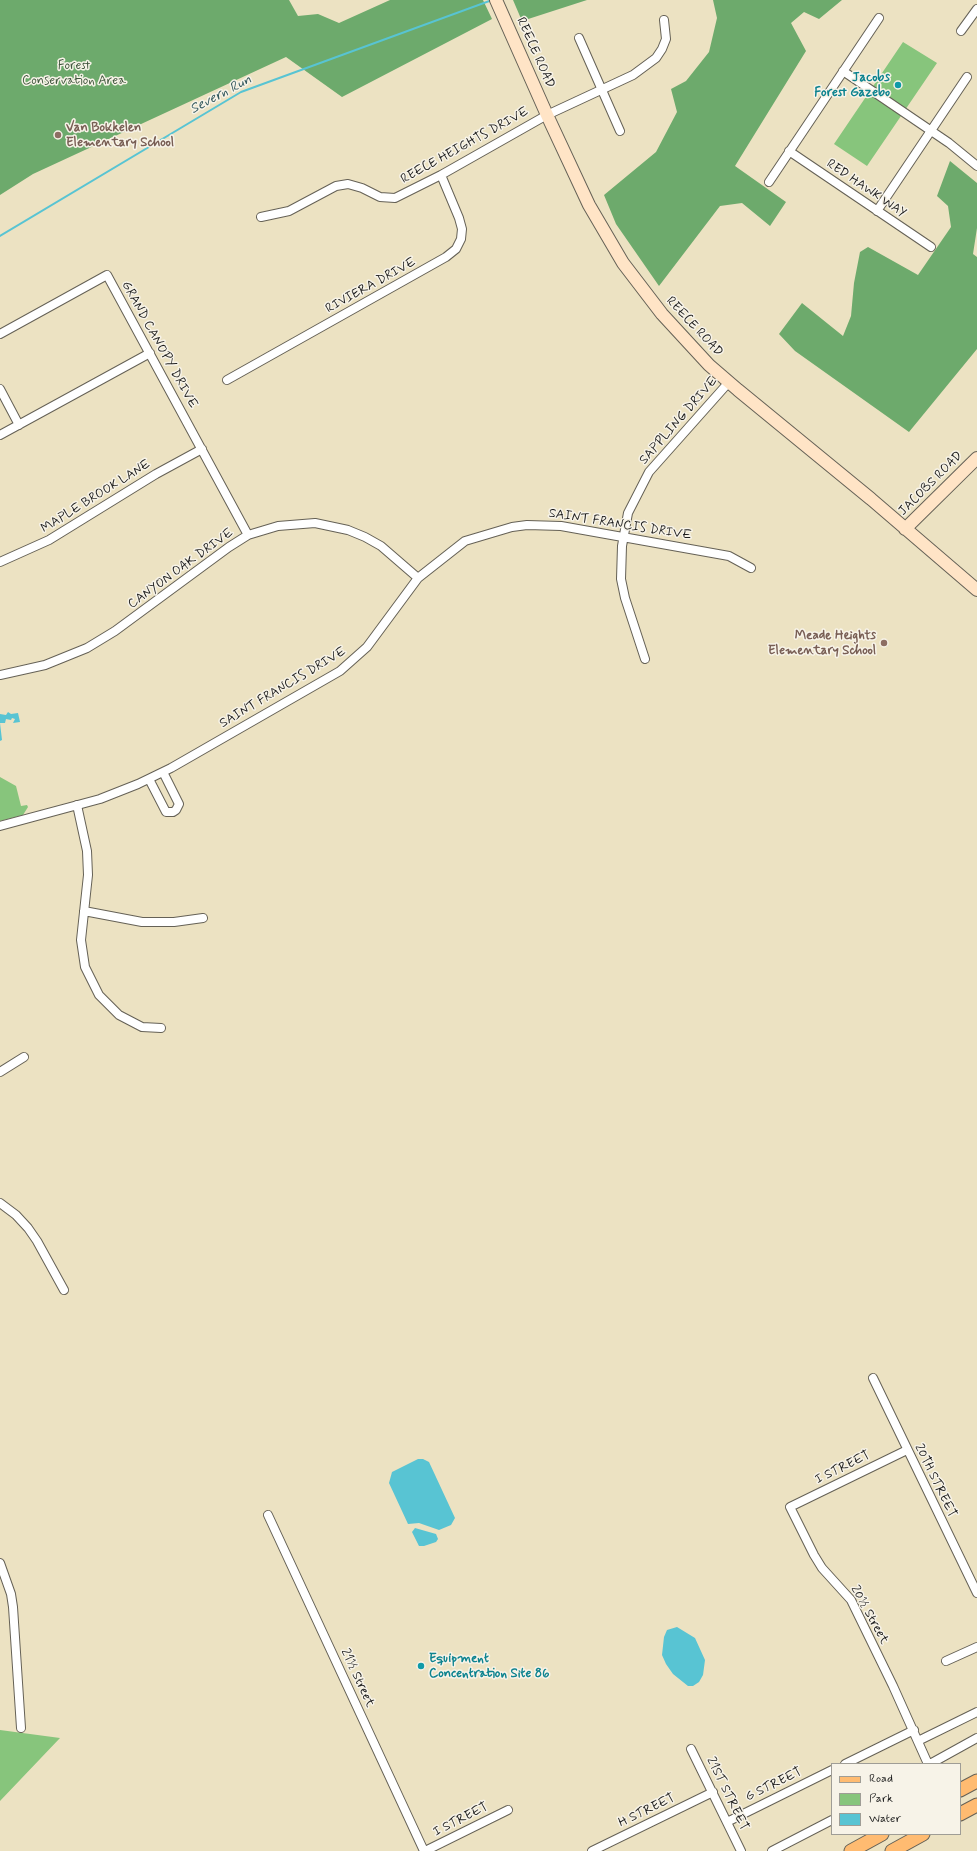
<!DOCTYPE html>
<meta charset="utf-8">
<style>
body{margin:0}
#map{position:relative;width:977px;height:1851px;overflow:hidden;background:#ece2c2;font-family:Mynerve,sans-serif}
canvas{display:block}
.legend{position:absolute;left:831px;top:1763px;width:130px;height:72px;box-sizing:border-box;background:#f7f3e8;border:1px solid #9f9d96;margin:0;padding:5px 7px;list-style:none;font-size:12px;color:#1c1c1c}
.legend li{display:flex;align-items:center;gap:8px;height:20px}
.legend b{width:20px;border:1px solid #9f9d96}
</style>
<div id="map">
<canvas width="977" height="1851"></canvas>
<ul class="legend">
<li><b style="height:5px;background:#ffbb71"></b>Road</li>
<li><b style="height:11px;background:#87c57c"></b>Park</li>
<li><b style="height:11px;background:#58c4d3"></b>Water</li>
</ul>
</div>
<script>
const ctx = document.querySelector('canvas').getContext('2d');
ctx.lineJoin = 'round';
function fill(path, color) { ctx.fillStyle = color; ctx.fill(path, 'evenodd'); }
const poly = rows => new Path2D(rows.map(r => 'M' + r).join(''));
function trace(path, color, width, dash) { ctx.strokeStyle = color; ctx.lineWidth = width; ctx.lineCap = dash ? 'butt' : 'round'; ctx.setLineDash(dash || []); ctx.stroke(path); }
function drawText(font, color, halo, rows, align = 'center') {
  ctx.font = font + ' Mynerve,sans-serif'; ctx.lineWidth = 3; ctx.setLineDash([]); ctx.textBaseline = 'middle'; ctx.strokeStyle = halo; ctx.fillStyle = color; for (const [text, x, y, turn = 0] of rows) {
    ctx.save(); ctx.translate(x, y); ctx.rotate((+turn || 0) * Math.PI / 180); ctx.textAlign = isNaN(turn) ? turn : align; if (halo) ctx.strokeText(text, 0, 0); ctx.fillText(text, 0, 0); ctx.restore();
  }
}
fill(poly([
 [903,42,937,63,867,166,834,144],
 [0,777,16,786,21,806,27,805,28,807,23,815,0,821],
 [0,1730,60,1738,0,1801]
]), '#87c57c');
fill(poly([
 [0,0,289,0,298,16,318,14,339,23,390,0,483,0,492,19,342,97,286,57,33,174,0,195],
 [513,0,587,0,522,21],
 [713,0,842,0,819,19,804,12,791,23,806,51,735,166,786,202,770,226,742,203,720,206,659,286,616,224,604,195,656,152,677,112,671,89,686,81,709,52,717,18],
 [950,161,977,183,977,228,973,254,977,257,977,349,909,432,795,351,779,334,802,303,843,336,851,316,854,283,860,252,868,247,918,275,951,227,948,206,937,196]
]), '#6daa6c');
fill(poly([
 [8,712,11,714,18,713,20,722,13,723,15,719,12,718,11,720,6,719,5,723,0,723,2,740,0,741,0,714,6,715],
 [418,1459,423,1459,429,1462,455,1518,451,1525,439,1530,419,1523,408,1524,389,1483,392,1472],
 [415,1528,436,1534,438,1539,436,1542,424,1546,419,1546,412,1532],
 [677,1627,695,1638,705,1660,703,1675,699,1682,693,1686,688,1686,673,1674,666,1664,662,1655,664,1637,667,1630]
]), '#58c4d3');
trace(poly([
 [0,236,241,92,492,0]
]), '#58c4d3', 2);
const street = poly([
 [961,31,977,9],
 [579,38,620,131],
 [843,71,949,143,977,166],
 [789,151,931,247],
 [769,182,879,18],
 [877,211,967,77],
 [261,217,289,211,336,186,348,184,362,188,380,197,395,198,441,175,547,115,633,75,656,58,662,49,666,39,664,20],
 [0,334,107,275,248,535],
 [227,380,446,257,456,249,461,239,462,229,459,218,441,175],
 [0,389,19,425],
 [0,435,150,353],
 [0,562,49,540,156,474,202,449],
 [645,659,625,598,621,579,622,546,628,513,649,472,729,382],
 [0,675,45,665,87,648,115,631,229,547,248,535,278,526,315,523,348,530,365,537,381,546,418,578],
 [149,779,166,812,173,812,176,810,179,804,163,772],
 [77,805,87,851,88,875,81,940,85,967,99,995,119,1015,142,1027,161,1028],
 [0,826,100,799,138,784,171,768,340,671,367,647,418,578,465,541,512,527,527,525,561,526,729,556,751,568],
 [84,911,142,922,174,922,203,918],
 [0,1072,24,1057],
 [0,1203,16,1215,28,1228,37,1241,64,1290],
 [873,1378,977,1593],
 [907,1450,790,1507,814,1555,822,1568,851,1600,893,1686,928,1764],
 [268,1515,424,1851],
 [0,1563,11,1594,13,1607,21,1728],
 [946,1661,977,1647],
 [918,1741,977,1712],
 [691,1749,741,1851],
 [845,1764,914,1730],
 [930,1764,977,1738],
 [727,1822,832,1770],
 [425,1851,508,1810],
 [592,1851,713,1792],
 [772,1851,832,1820]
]);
const secondary = poly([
 [496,0,547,115,589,205,623,263,662,314,709,365,738,390,871,499,977,590],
 [905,529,977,458]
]);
const primary = poly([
 [960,1790,977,1781],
 [960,1814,977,1805],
 [851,1851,882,1834],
 [892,1851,923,1834]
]);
trace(street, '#656156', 10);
trace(secondary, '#656156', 14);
trace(primary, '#656156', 15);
trace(street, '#fff', 8);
trace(secondary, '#ffe4c6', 12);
trace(primary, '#ffbb71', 13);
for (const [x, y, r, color] of [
 [898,85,4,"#0f9aa8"],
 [58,135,4,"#8d6e63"],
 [884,643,4,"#8d6e63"],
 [421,1666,4,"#0f9aa8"]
]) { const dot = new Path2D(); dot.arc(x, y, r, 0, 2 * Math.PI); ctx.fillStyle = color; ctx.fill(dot); trace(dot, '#f7f3e8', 1.5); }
drawText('13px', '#1c1c1c', '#f7f3e8', [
 ["REECE ROAD",535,53,66],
 ["REECE HEIGHTS DRIVE",465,146,-29],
 ["RED HAWK WAY",866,189,34],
 ["RIVIERA DRIVE",371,286,-29],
 ["REECE ROAD",694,327,47],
 ["GRAND CANOPY DRIVE",159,345,61],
 ["SAPPLING DRIVE",679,421,-49],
 ["JACOBS ROAD",931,484,-45],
 ["MAPLE BROOK LANE",96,497,-32],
 ["SAINT FRANCIS DRIVE",620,525,9],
 ["CANYON OAK DRIVE",181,569,-36],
 ["SAINT FRANCIS DRIVE",283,688,-31],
 ["I STREET",843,1468,-26],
 ["20TH STREET",935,1481,64],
 ["20½ Street",869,1615,61],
 ["21½ Street",357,1678,65],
 ["G STREET",774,1785,-26],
 ["21ST STREET",727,1794,64],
 ["H STREET",647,1811,-26],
 ["I STREET",461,1820,-27]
]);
drawText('13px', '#41573e', '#f7f3e8', [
 ["Forest",74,66],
 ["Conservation Area",74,81]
]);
drawText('bold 13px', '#0d838f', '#f7f3e8', [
 ["Jacobs",890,78],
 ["Forest Gazebo",890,93],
 ["Equipment",429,1659,"left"],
 ["Concentration Site 86",429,1674,"left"]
], 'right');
drawText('bold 13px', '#785e54', '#f7f3e8', [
 ["Van Bokkelen",66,128],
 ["Elementary School",66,143],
 ["Meade Heights",876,636,"right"],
 ["Elementary School",876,651,"right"]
], 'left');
drawText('italic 14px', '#31575c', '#f7f3e8', [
 ["Severn Run",221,95,-28]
]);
</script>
